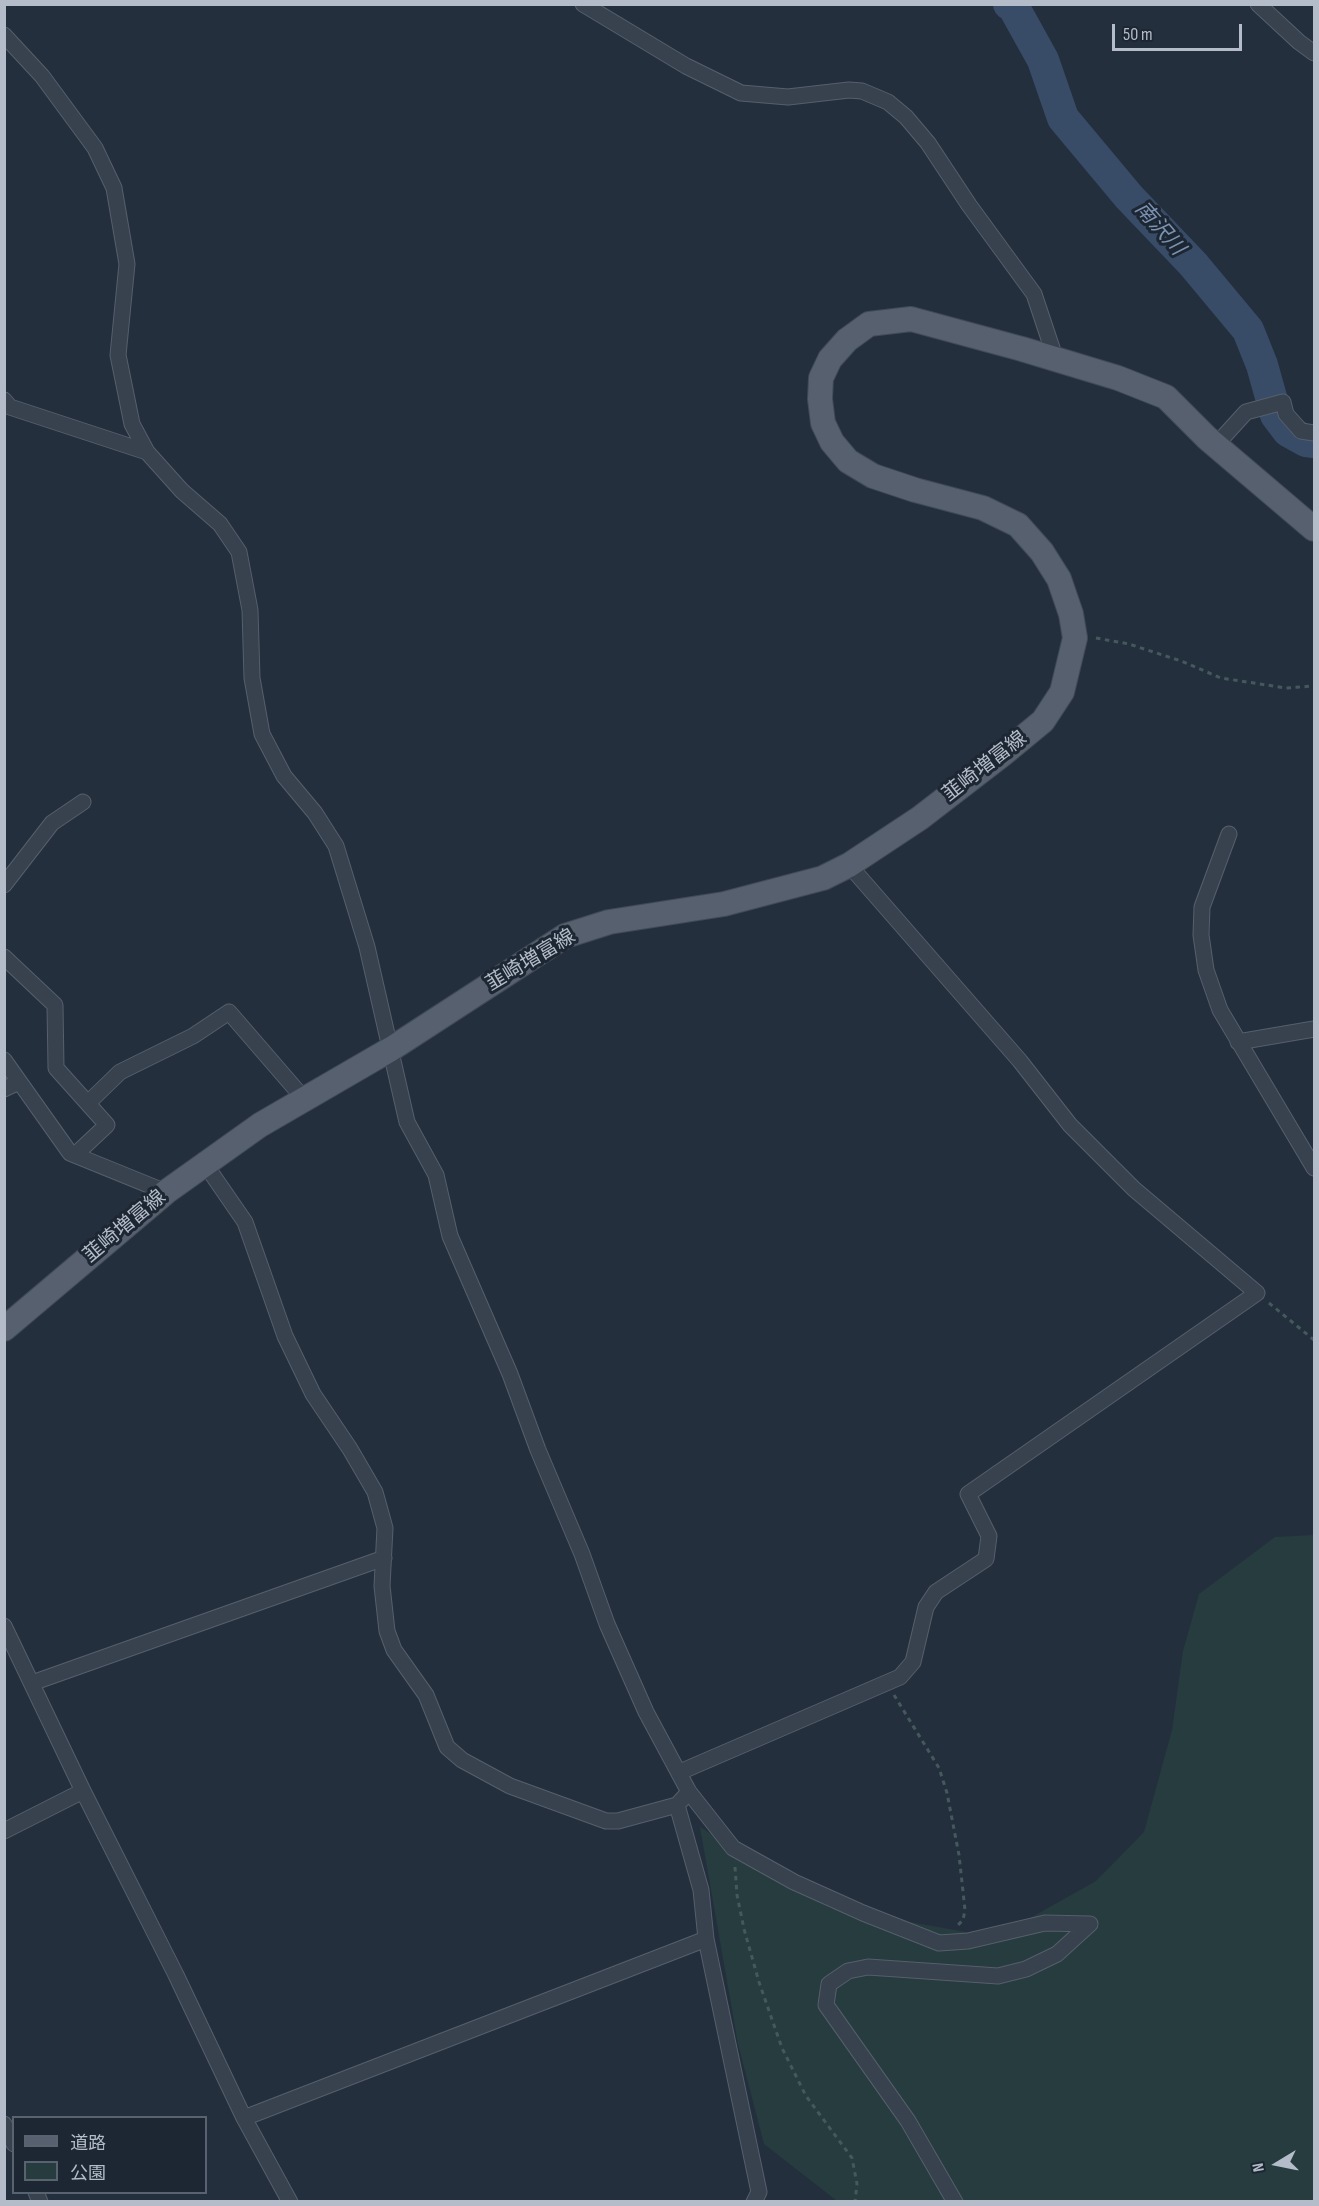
<!DOCTYPE html>
<meta charset="utf-8">
<style>
body{margin:0}
#map{position:relative;width:1319px;height:2206px;overflow:hidden;background:#242f3e;font-family:"Sofia Sans Condensed","Noto Sans JP",sans-serif}
canvas{display:block}
.frame{position:absolute;inset:0;border:6px solid #b4bcc9;pointer-events:none}
.legend{position:absolute;left:12px;top:2116px;width:195px;height:78px;box-sizing:border-box;background:#1d2633;border:2px solid #59626f;margin:0;padding:8px 10px;list-style:none;font-size:18px;color:#b4bcc9}
.legend li{display:flex;align-items:center;gap:12px;height:30px}
.legend b{width:30px;border:2px solid #59626f}
.north{position:absolute;left:1247px;top:2134px;width:60px;height:60px;-webkit-text-stroke:4px #1d2633;paint-order:stroke;rotate:260deg;font-size:16px;font-weight:700;line-height:24px;text-align:center;color:#b4bcc9}
.north::after{content:'';display:block;margin:auto;width:21px;height:27px;background:#b4bcc9;clip-path:polygon(50% 0,100% 100%,50% 72%,0 100%)}
.scale{position:absolute;left:1112px;top:24px;width:130px;height:27px;box-sizing:border-box;border:3px solid #b4bcc9;border-top:0;padding-left:8px;font-size:18px;line-height:21px;white-space:nowrap;color:#b4bcc9;-webkit-text-stroke:4px #1d2633;paint-order:stroke}
</style>
<div id="map">
<canvas width="1319" height="2206"></canvas>
<div class="frame"></div>
<ul class="legend">
<li><b style="height:8px;background:#56606e"></b>道路</li>
<li><b style="height:16px;background:#263c3f"></b>公園</li>
</ul>
<div class="north">N</div>
<div class="scale">50 m</div>
</div>
<script>
const ctx = document.querySelector('canvas').getContext('2d');
ctx.lineJoin = 'round';
function fill(path, color) { ctx.fillStyle = color; ctx.fill(path, 'evenodd'); }
const poly = rows => new Path2D(rows.map(r => 'M' + r).join(''));
function trace(path, color, width, dash) { ctx.strokeStyle = color; ctx.lineWidth = width; ctx.lineCap = dash ? 'butt' : 'round'; ctx.setLineDash(dash || []); ctx.stroke(path); }
function drawText(font, color, halo, rows, align = 'center') {
  ctx.font = font + ' "Sofia Sans Condensed","Noto Sans JP",sans-serif'; ctx.lineWidth = 6; ctx.setLineDash([]); ctx.textBaseline = 'middle'; ctx.strokeStyle = halo; ctx.fillStyle = color; for (const [text, x, y, turn = 0] of rows) {
    ctx.save(); ctx.translate(x, y); ctx.rotate((+turn || 0) * Math.PI / 180); ctx.textAlign = isNaN(turn) ? turn : align; if (halo) ctx.strokeText(text, 0, 0); ctx.fillText(text, 0, 0); ctx.restore();
  }
}
fill(poly([
 [1314,1535,1314,2201,837,2201,764,2144,738,2044,700,1827,830,1908,972,1933,1023,1922,1096,1881,1144,1832,1172,1730,1183,1651,1199,1594,1275,1537]
]), '#263c3f');
trace(poly([
 [1009,4,1013,6,1043,60,1063,118,1129,197,1193,264,1248,330,1262,365,1276,415,1288,431,1306,441,1314,442]
]), '#394c67', 32);
const minor = poly([
 [583,4,686,66,741,93,788,97,849,90,862,91,888,102,906,117,928,143,969,205,1034,294,1056,360],
 [1258,4,1299,42,1314,53],
 [4,35,42,76,95,148,114,188,127,264,118,355,132,424,147,452,182,491,220,524,239,552,250,610,252,678,262,734,284,776,315,813,336,846,367,947,407,1122,436,1175,450,1236,510,1374,538,1450,582,1554,607,1624,646,1712,689,1792,677,1805,701,1890,706,1939,244,2118],
 [4,400,10,407,147,452],
 [1216,445,1246,412,1283,402,1286,414,1301,431,1314,433],
 [1229,834,1202,907,1201,935,1206,970,1220,1010,1314,1168],
 [4,885,52,823,83,802],
 [4,957,55,1005,56,1068,107,1125,75,1155],
 [1238,1042,1314,1029],
 [4,1060,70,1153,166,1192],
 [4,1089,19,1082],
 [88,1103,120,1072,193,1036,229,1012,305,1100],
 [205,1164,245,1222,285,1336,313,1394,350,1449,375,1492,385,1528,382,1586,387,1631,394,1650,426,1695,447,1747,462,1760,510,1786,606,1821,618,1821,677,1805],
 [4,1626,83,1791,176,1975,244,2118,290,2202],
 [32,1683,384,1558],
 [680,1772,900,1677,913,1662,926,1607,936,1592,986,1559,989,1536,968,1494,1257,1293,1134,1189,1070,1125,1020,1061,849,865],
 [689,1792,733,1848,794,1882,863,1913,939,1943,968,1941,1045,1923,1090,1924,1057,1954,1026,1969,998,1976,868,1967,848,1971,829,1984,826,2005,908,2121,955,2202],
 [4,1831,83,1791],
 [706,1939,759,2192,754,2202],
 [4,2124,14,2144],
 [36,2192,40,2202]
]);
const primary = poly([
 [4,1329,166,1192,260,1125,391,1049,565,936,609,922,724,904,823,878,849,865,920,818,1003,754,1043,721,1062,692,1075,638,1071,614,1059,579,1042,552,1018,525,983,508,915,490,873,476,848,461,832,442,823,423,820,399,821,378,830,359,847,340,869,324,911,319,1022,349,1118,378,1166,397,1207,438,1314,529]
]);
trace(minor, '#565f6c', 17);
trace(primary, '#414a57', 26);
trace(poly([
 [1096,638,1129,644,1181,661,1221,678,1286,688,1314,686],
 [1269,1303,1314,1340],
 [894,1695,939,1768,947,1793,959,1855,965,1910,963,1920,958,1925],
 [735,1867,737,1895,744,1929,759,1982,782,2048,806,2096,852,2158,857,2184,855,2202]
]), '#44595c', 3, [4.5, 4.5]);
trace(minor, '#38414e', 15);
trace(primary, '#56606e', 24);
drawText('20px', '#b4bcc9', '#1d2633', [
 ["韮崎増富線",985,767,-38],
 ["韮崎増富線",531,961,-31],
 ["韮崎増富線",125,1227,-40]
]);
drawText('italic 21px', '#7c92b1', '#1d2633', [
 ["南沢川",1159,229,49]
]);
</script>
